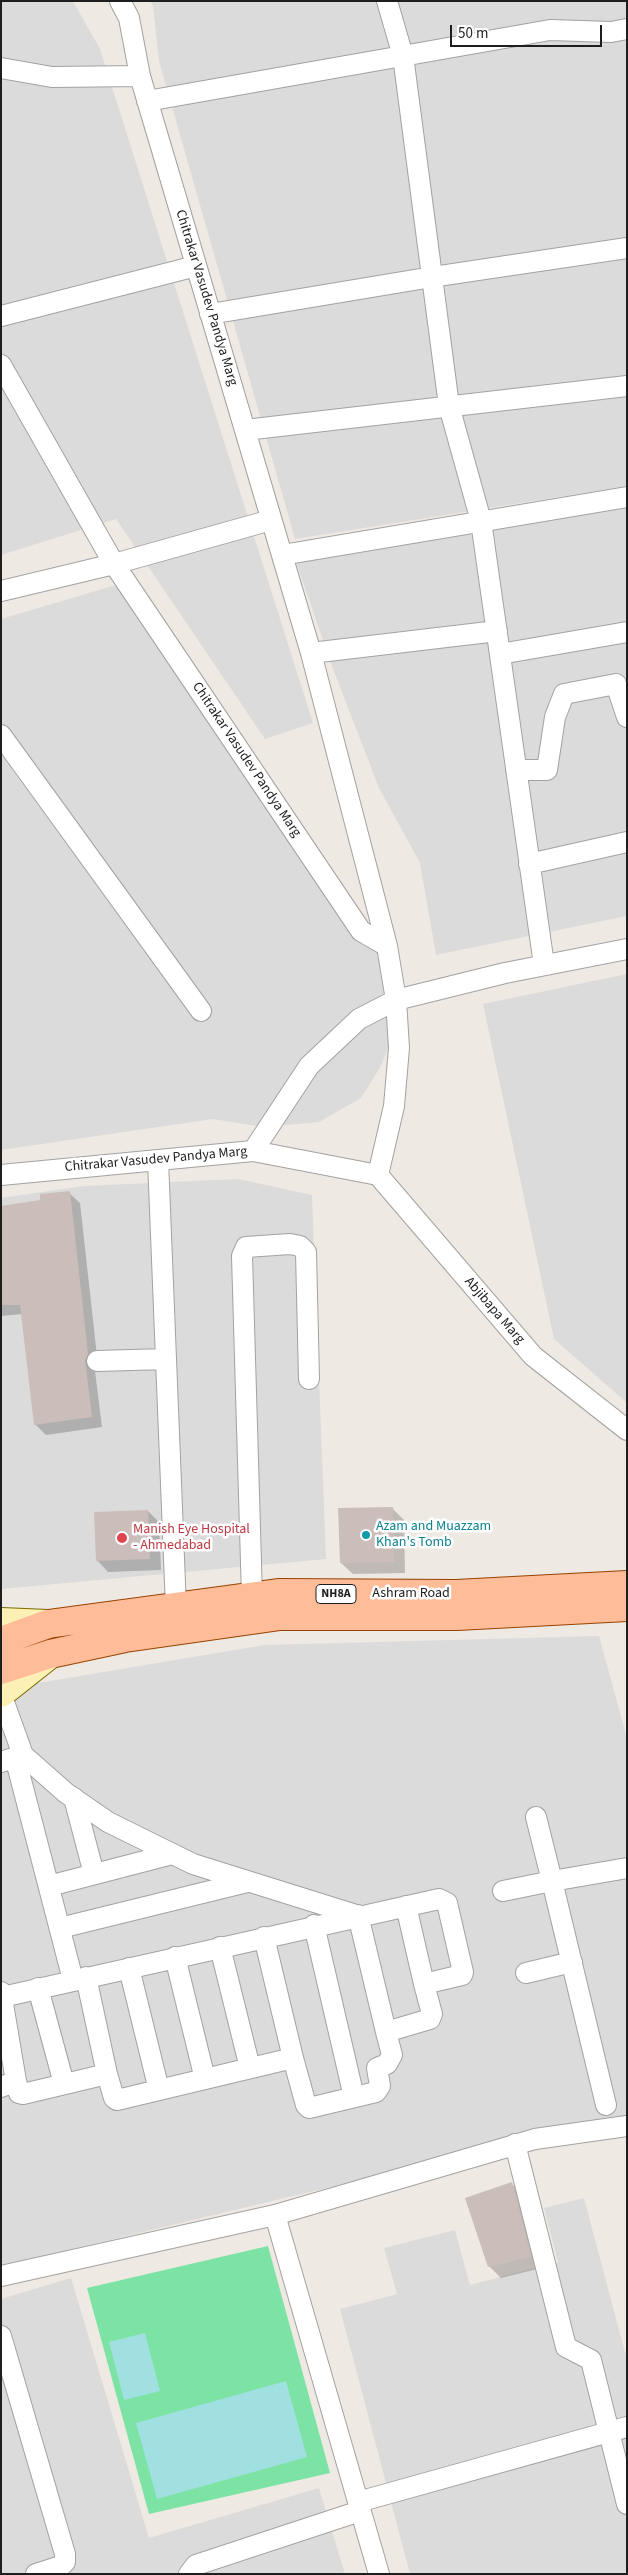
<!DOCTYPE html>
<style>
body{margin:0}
#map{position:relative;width:628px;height:2575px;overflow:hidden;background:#efe9e3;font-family:"Source Sans 3",sans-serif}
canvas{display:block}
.frame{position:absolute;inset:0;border:2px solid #1e1e1e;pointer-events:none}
.scale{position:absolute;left:450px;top:25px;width:152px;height:22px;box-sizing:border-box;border:2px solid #1e1e1e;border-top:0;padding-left:6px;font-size:15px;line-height:18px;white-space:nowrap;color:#1e1e1e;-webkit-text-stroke:4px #fff;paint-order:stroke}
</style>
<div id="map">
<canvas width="628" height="2575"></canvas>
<div class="frame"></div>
<div class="scale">50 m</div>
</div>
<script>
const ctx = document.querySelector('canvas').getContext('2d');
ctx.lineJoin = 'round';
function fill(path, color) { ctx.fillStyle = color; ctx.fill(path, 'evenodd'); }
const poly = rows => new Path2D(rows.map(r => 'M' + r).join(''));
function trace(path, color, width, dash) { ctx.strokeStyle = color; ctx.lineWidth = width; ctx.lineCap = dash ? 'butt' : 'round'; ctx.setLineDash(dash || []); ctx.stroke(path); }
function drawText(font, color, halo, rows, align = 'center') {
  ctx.font = font + ' "Source Sans 3",sans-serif'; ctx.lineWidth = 5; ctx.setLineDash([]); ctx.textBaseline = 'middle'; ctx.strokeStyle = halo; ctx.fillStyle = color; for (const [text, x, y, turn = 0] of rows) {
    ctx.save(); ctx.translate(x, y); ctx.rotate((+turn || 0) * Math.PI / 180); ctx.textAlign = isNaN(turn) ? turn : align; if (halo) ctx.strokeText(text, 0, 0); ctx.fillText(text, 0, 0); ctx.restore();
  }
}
fill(poly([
 [1,1,73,1,100,49,313,723,265,739,116,519,1,555],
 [150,1,627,1,627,486,295,539,159,61,153,6],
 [627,506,627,916,436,955,420,863,379,788,333,669,296,562],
 [116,585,404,989,395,1028,381,1066,361,1098,319,1122,263,1127,213,1119,1,1150,1,619],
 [627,974,627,1403,554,1339,483,1004],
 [238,1179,312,1195,326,1559,1,1589,1,1198,84,1186],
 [599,1636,627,1738,627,2116,1,2266,1,1691,14,1687,265,1645],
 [584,2198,627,2360,627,2574,410,2574,340,2309,397,2294,384,2248,455,2230,470,2285,558,2262,544,2208],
 [71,2278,149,2538,319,2488,345,2574,1,2574,1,2299]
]), '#dcdbdb');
fill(poly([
 [268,2246,330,2473,149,2514,87,2288]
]), '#7ce3a4');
fill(poly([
 [145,2333,160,2391,124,2400,109,2342],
 [286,2381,307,2457,157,2499,136,2423]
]), '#a1e0e0');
fill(poly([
 [69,1193,80,1203,98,1365,95,1371,102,1427,46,1435,35,1424,22,1314,1,1316,1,1207,42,1201],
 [392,1508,404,1520,405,1573,353,1574,341,1563],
 [148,1511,159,1522,161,1570,108,1572,97,1560],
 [512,2184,523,2195,541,2268,501,2278,489,2266]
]), '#0003');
fill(poly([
 [70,1191,88,1354,85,1360,92,1417,34,1425,20,1305,1,1305,1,1206,40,1200,40,1194],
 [393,1507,394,1562,340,1563,338,1508],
 [148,1510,150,1559,96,1561,94,1512],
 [512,2182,531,2257,488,2267,465,2198]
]), '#cbbdb9');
const street = poly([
 [120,1,129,18,140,76,311,653,387,946,396,1000,399,1048,394,1106,378,1175],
 [387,1,403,56,449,406,481,521,544,965],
 [1,68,52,77,140,76],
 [147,101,550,30,611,32,627,29],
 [210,314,432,277,627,248],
 [1,316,196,266],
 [1,365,114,564,361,931,387,946],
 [245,430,627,386],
 [282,555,627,497],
 [1,591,114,564,271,520],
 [311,653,497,631],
 [500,654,627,632],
 [1,735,201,1011],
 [516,770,547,770,555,717,564,694,616,684,627,717],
 [529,864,627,842],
 [253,1151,309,1066,359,1019,396,1000,505,973,627,949],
 [158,1160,176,1608],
 [1,1175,253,1151,378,1175],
 [378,1175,533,1356,627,1430],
 [97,1361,166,1359],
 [252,1597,242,1256,246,1247,290,1244,300,1246,306,1252,309,1379],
 [1,1694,23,1755],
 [15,1757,73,1980],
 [1,1762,23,1755,66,1793,108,1822,193,1864,356,1915],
 [74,1798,94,1874],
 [49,1886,172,1854],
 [503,1891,552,1881,536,1817],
 [406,1906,424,1984],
 [358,1915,386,2032],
 [314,1925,354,2097],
 [60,1928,247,1882],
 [264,1937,293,2058],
 [220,1947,250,2068],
 [175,1957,205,2079],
 [129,1968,159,2090],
 [526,1973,572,1962],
 [86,1977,107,2074],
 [38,1988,64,2084],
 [1,1992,16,2081,1,2087],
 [2,1997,439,1899,447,1903,463,1972,462,1975,424,1984,432,2014,430,2019,386,2032,392,2055,387,2064,377,2068,380,2086,376,2092,309,2108,306,2105,293,2058,117,2100,114,2098,107,2074,23,2094,19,2093,16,2081],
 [606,2105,552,1881,627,1868],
 [515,2144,566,2347,591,2360,627,2504],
 [275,2215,379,2574],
 [1,2276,275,2215,535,2139,627,2126],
 [1,2336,65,2554,65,2562,61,2566,36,2574],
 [358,2502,627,2427],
 [189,2574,196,2565,360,2511]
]);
const secondary = poly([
 [1,1622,48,1624],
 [1,1693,49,1655]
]);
const primary = poly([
 [1,1641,48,1624,278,1593,456,1594,627,1585],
 [1,1670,50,1654,125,1638,280,1616,457,1616,627,1607]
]);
trace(street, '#a2a2a2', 22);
trace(secondary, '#796b00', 30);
trace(primary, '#974300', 30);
trace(street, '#fff', 20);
trace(secondary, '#fdf0b4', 28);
trace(primary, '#ffbc98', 28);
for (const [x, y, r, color] of [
 [366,1535,5,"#0f9aa8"],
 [122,1538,6,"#e0444e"]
]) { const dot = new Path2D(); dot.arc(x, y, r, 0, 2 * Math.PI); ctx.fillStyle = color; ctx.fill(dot); trace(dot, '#fff', 2); }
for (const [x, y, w] of [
 [336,1594,40]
]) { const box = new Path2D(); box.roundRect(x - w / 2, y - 9.5, w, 19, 4); ctx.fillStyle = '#fff'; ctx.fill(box); trace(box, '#1e1e1e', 1); }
drawText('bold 12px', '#1e1e1e', null, [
 ["NH8A",336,1594]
]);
drawText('14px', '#1e1e1e', '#fff', [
 ["Chitrakar Vasudev Pandya Marg",206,298,73],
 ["Chitrakar Vasudev Pandya Marg",246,760,56],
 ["Chitrakar Vasudev Pandya Marg",156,1160,-5],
 ["Abjibapa Marg",494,1311,49],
 ["Ashram Road",411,1594]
]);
drawText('14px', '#0d838f', '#fff', [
 ["Azam and Muazzam",376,1527],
 ["Khan's Tomb",376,1543]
], 'left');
drawText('14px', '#be3a42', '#fff', [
 ["Manish Eye Hospital",133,1530],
 ["- Ahmedabad",133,1546]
], 'left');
</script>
